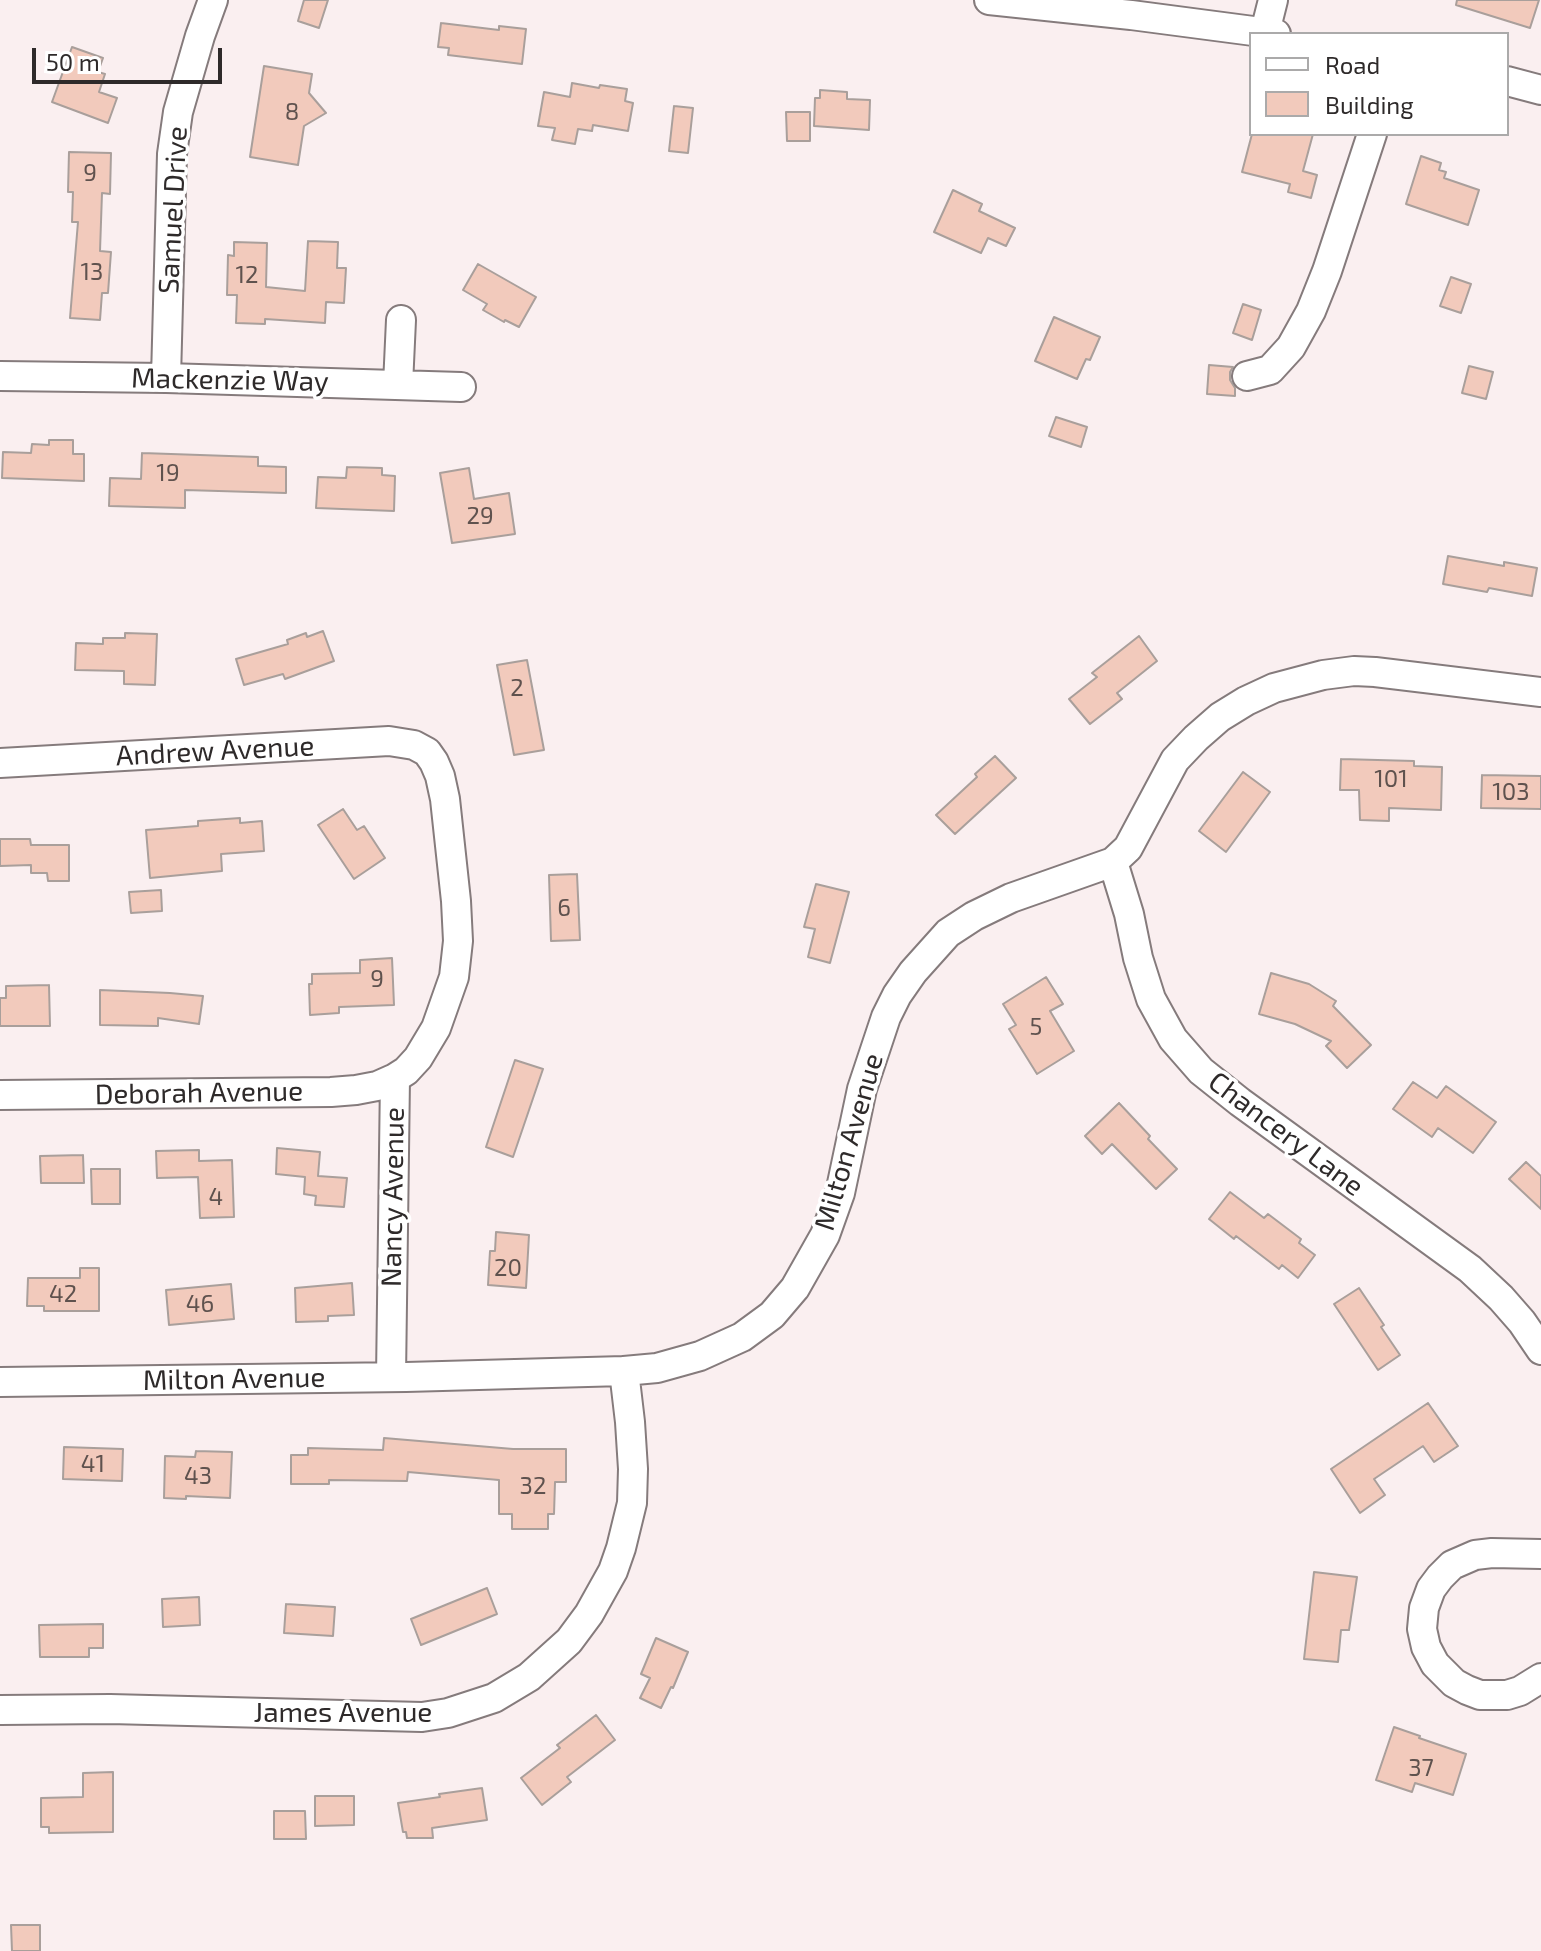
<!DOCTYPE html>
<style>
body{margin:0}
#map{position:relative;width:1541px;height:1951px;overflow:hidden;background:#faeff0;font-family:"Exo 2",sans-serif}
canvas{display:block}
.legend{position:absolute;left:1249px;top:32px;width:260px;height:104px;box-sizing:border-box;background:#fff;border:2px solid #abaaaa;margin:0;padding:10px 14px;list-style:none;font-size:24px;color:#2e2a2a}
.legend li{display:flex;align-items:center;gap:16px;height:40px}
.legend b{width:40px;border:2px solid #abaaaa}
.scale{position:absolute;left:32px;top:48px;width:190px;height:36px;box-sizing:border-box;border:4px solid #2e2a2a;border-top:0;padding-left:10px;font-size:24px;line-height:28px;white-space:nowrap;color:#2e2a2a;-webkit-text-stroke:6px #fff;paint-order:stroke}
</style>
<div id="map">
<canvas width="1541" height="1951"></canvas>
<ul class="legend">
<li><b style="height:10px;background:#fff"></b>Road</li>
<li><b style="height:22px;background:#f2cabc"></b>Building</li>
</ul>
<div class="scale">50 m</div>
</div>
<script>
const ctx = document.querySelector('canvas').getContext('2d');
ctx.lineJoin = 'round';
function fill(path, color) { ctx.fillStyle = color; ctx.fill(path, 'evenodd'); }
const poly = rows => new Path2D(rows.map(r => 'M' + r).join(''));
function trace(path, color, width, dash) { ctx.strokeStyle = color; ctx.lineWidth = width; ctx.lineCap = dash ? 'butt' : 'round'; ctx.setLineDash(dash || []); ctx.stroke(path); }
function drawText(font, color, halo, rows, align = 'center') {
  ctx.font = font + ' "Exo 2",sans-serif'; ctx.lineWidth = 7; ctx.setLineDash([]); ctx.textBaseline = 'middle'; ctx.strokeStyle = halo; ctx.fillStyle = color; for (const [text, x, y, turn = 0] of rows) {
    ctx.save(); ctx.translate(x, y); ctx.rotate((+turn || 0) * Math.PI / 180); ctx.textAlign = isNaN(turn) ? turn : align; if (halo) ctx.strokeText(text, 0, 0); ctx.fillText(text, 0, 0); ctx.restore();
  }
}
const building = poly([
 [304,0,328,0,319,28,298,21,304,0],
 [1457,0,1539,0,1530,28,1456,5,1457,0],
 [441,23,499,30,499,26,526,29,522,64,448,55,449,48,438,47,441,23],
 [72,47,103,58,98,72,105,74,99,92,117,98,108,123,52,102,72,47],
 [264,66,312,74,309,93,326,113,304,126,298,165,250,157,264,66],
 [572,83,599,88,600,85,627,89,625,101,633,103,628,131,593,125,592,131,578,129,575,144,552,140,555,128,538,126,544,92,570,97,572,83],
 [820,90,847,92,847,99,870,100,869,130,814,126,815,98,820,98,820,90],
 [674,106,693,108,688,153,669,151,674,106],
 [786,112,810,112,810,141,787,141,786,112],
 [1252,134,1313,134,1303,171,1317,175,1311,198,1288,192,1290,184,1242,172,1252,134],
 [69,152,111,153,110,194,102,193,100,251,111,252,108,293,102,293,100,320,70,318,78,222,72,222,73,192,68,192,69,152],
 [1421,156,1441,163,1439,170,1446,172,1444,178,1479,190,1468,225,1406,204,1421,156],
 [953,190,982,204,979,211,1015,228,1006,246,988,238,981,253,934,232,953,190],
 [308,241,338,242,337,268,346,268,344,303,326,302,325,323,265,319,265,324,236,323,237,295,227,295,228,255,234,256,234,242,267,243,266,287,305,291,308,241],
 [478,264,536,297,519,327,505,320,504,322,483,310,487,304,463,290,478,264],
 [1451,277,1471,284,1461,313,1440,306,1451,277],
 [1243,304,1261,310,1252,340,1233,333,1243,304],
 [1054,317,1100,337,1090,360,1086,359,1077,379,1035,361,1054,317],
 [1209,365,1233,367,1230,372,1230,380,1235,388,1235,396,1207,394,1209,365],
 [1469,366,1493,372,1486,399,1462,393,1469,366],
 [1056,417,1087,427,1081,447,1049,436,1056,417],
 [49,440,73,440,73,454,84,454,84,481,2,478,3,452,31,453,32,444,49,445,49,440],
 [142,453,258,457,258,466,286,467,286,493,185,490,185,508,109,506,110,478,141,479,142,453],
 [347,467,382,468,382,475,395,476,394,511,316,508,318,477,346,478,347,467],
 [469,468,474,499,509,493,515,534,452,543,440,473,469,468],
 [1448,556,1504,566,1504,562,1537,568,1532,596,1489,588,1487,592,1443,584,1448,556],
 [323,631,334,661,285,679,283,674,244,685,236,659,288,644,287,640,306,633,307,637,323,631],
 [125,633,157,634,155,685,124,684,124,671,75,670,76,643,103,644,103,638,125,638,125,633],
 [1139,636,1157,661,1117,693,1122,699,1090,724,1069,699,1097,677,1092,673,1139,636],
 [527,660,544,750,514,755,497,665,527,660],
 [995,756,1016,778,955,834,936,815,977,777,975,774,995,756],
 [1341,759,1414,761,1414,766,1442,767,1441,810,1389,808,1389,821,1360,820,1359,790,1340,790,1341,759],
 [1243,772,1270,792,1226,852,1199,831,1243,772],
 [1482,775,1541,776,1541,809,1481,808,1482,775],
 [343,809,357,830,364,826,385,858,354,879,318,825,343,809],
 [240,818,240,823,262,821,264,851,221,854,222,871,150,878,146,830,198,826,198,821,240,818],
 [0,839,30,839,31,845,69,845,69,881,48,881,47,873,31,873,31,865,0,866,0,839],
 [577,874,580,940,551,941,549,875,577,874],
 [816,884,849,892,830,963,808,957,815,929,804,927,816,884],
 [161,890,162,911,131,913,129,892,161,890],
 [392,958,394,1005,339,1007,339,1013,310,1015,309,984,312,984,312,974,360,973,360,960,392,958],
 [1271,973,1309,984,1336,1001,1333,1006,1371,1045,1347,1068,1326,1046,1331,1041,1295,1024,1259,1014,1271,973],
 [1046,977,1063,1004,1050,1011,1074,1051,1037,1074,1009,1029,1016,1025,1003,1004,1046,977],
 [49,985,50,1026,0,1026,0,998,6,998,6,986,49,985],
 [100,990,170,993,203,996,199,1024,158,1018,158,1026,100,1025,100,990],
 [515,1060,543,1069,513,1157,486,1147,515,1060],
 [1413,1082,1437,1098,1446,1086,1496,1122,1473,1153,1438,1128,1432,1137,1393,1109,1413,1082],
 [1119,1103,1150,1136,1148,1139,1177,1169,1156,1189,1112,1144,1102,1154,1085,1136,1119,1103],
 [277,1148,320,1152,318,1176,347,1178,344,1207,315,1205,316,1196,304,1194,305,1177,276,1174,277,1148],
 [199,1150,199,1161,232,1160,234,1217,200,1218,198,1177,157,1178,156,1151,199,1150],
 [83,1155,84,1183,41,1183,40,1156,83,1155],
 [1526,1162,1541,1176,1541,1209,1509,1179,1526,1162],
 [91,1169,120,1169,120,1204,92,1204,91,1169],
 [1230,1192,1264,1218,1268,1214,1301,1239,1299,1243,1315,1255,1298,1278,1282,1265,1279,1269,1236,1236,1234,1239,1209,1219,1230,1192],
 [496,1232,529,1235,526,1288,488,1285,490,1251,495,1251,496,1232],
 [80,1268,99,1268,99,1311,44,1311,44,1306,27,1306,28,1278,80,1278,80,1268],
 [352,1283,354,1315,328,1316,328,1321,296,1322,295,1288,352,1283],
 [231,1284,234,1319,169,1325,166,1290,231,1284],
 [1359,1288,1384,1325,1381,1327,1400,1355,1378,1370,1334,1304,1359,1288],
 [1428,1403,1458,1446,1434,1462,1423,1446,1374,1479,1385,1495,1360,1513,1331,1469,1428,1403],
 [384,1438,513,1449,566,1449,566,1482,555,1482,554,1514,548,1514,548,1529,512,1529,512,1514,499,1514,499,1480,408,1472,407,1481,329,1480,329,1484,291,1484,291,1455,308,1455,308,1448,383,1450,384,1438],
 [64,1447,123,1449,122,1481,63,1479,64,1447],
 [196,1451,232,1452,230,1498,186,1496,186,1499,164,1498,165,1456,195,1457,196,1451],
 [1314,1572,1357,1577,1349,1630,1341,1630,1338,1662,1304,1659,1314,1572],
 [487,1588,497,1614,421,1645,411,1619,487,1588],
 [199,1597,200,1625,163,1627,162,1599,199,1597],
 [286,1604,335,1607,333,1636,284,1633,286,1604],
 [103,1624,103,1648,89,1648,89,1657,40,1657,39,1625,103,1624],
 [656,1638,688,1652,673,1688,671,1687,661,1708,640,1698,650,1678,641,1674,656,1638],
 [596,1715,615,1740,567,1777,571,1782,542,1805,521,1778,560,1748,557,1745,596,1715],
 [1394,1727,1420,1736,1419,1738,1466,1754,1453,1795,1415,1783,1412,1792,1376,1780,1394,1727],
 [113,1772,113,1832,49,1833,49,1827,41,1827,41,1798,83,1797,83,1773,113,1772],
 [482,1788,487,1820,432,1828,433,1838,407,1838,406,1832,403,1832,398,1803,440,1797,439,1794,482,1788],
 [315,1796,354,1796,354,1825,315,1826,315,1796],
 [274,1811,305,1811,306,1839,274,1839,274,1811],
 [11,1925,40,1925,40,1951,12,1951,11,1925]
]);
fill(building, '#f2cabc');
trace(building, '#a99f9b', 2);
const minor = poly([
 [989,0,1131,15,1276,34],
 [1265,32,1273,0],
 [1507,81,1541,90],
 [0,376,166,378,461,387],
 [1247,376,1270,370,1291,347,1311,311,1327,271,1372,134],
 [166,378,172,154,178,112,200,36,213,0],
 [398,385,401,320],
 [0,763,389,741,414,745,427,752,434,762,440,776,445,799,456,901,458,941,454,977,436,1028,418,1058,406,1071,395,1078,391,1377],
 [1113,862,1129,914,1138,958,1151,999,1173,1039,1201,1071,1240,1102,1470,1269,1501,1298,1522,1322,1541,1350],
 [0,1095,331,1092,356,1090,377,1086,395,1078],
 [0,1382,406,1377,624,1371,657,1368,700,1356,742,1337,772,1315,795,1288,825,1235,840,1193,862,1089,886,1017,897,995,913,972,948,933,974,916,1011,898,1113,862,1128,848,1175,760,1196,738,1220,717,1246,701,1274,688,1323,675,1354,671,1375,672,1541,692],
 [1541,1554,1492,1553,1475,1555,1452,1565,1440,1577,1431,1589,1424,1608,1422,1629,1426,1647,1435,1664,1454,1683,1467,1690,1480,1695,1507,1695,1520,1691,1541,1678],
 [0,1710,110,1709,422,1717,448,1713,494,1698,529,1677,569,1641,589,1614,613,1571,621,1548,632,1503,633,1469,630,1422,624,1371]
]);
trace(minor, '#857b7c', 32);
trace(minor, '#fff', 28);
drawText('24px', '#5f524e', null, [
 ["8",292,112],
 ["9",90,173],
 ["13",92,272],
 ["12",247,275],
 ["19",168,473],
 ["29",480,516],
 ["2",517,688],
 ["101",1391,779],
 ["103",1511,792],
 ["6",564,908],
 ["9",377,979],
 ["5",1036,1027],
 ["4",216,1197],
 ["20",508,1268],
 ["42",63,1294],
 ["46",200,1304],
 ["41",93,1464],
 ["43",198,1476],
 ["32",533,1486],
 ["37",1421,1768]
]);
drawText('28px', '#2e2a2a', '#fff', [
 ["Samuel Drive",173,210,-87],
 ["Mackenzie Way",230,380,1],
 ["Andrew Avenue",215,751,-3],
 ["Deborah Avenue",199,1093,-1],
 ["Chancery Lane",1286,1134,37],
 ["Milton Avenue",849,1142,-74],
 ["Nancy Avenue",393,1197,-89],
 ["Milton Avenue",234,1379,-1],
 ["James Avenue",343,1713]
]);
</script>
